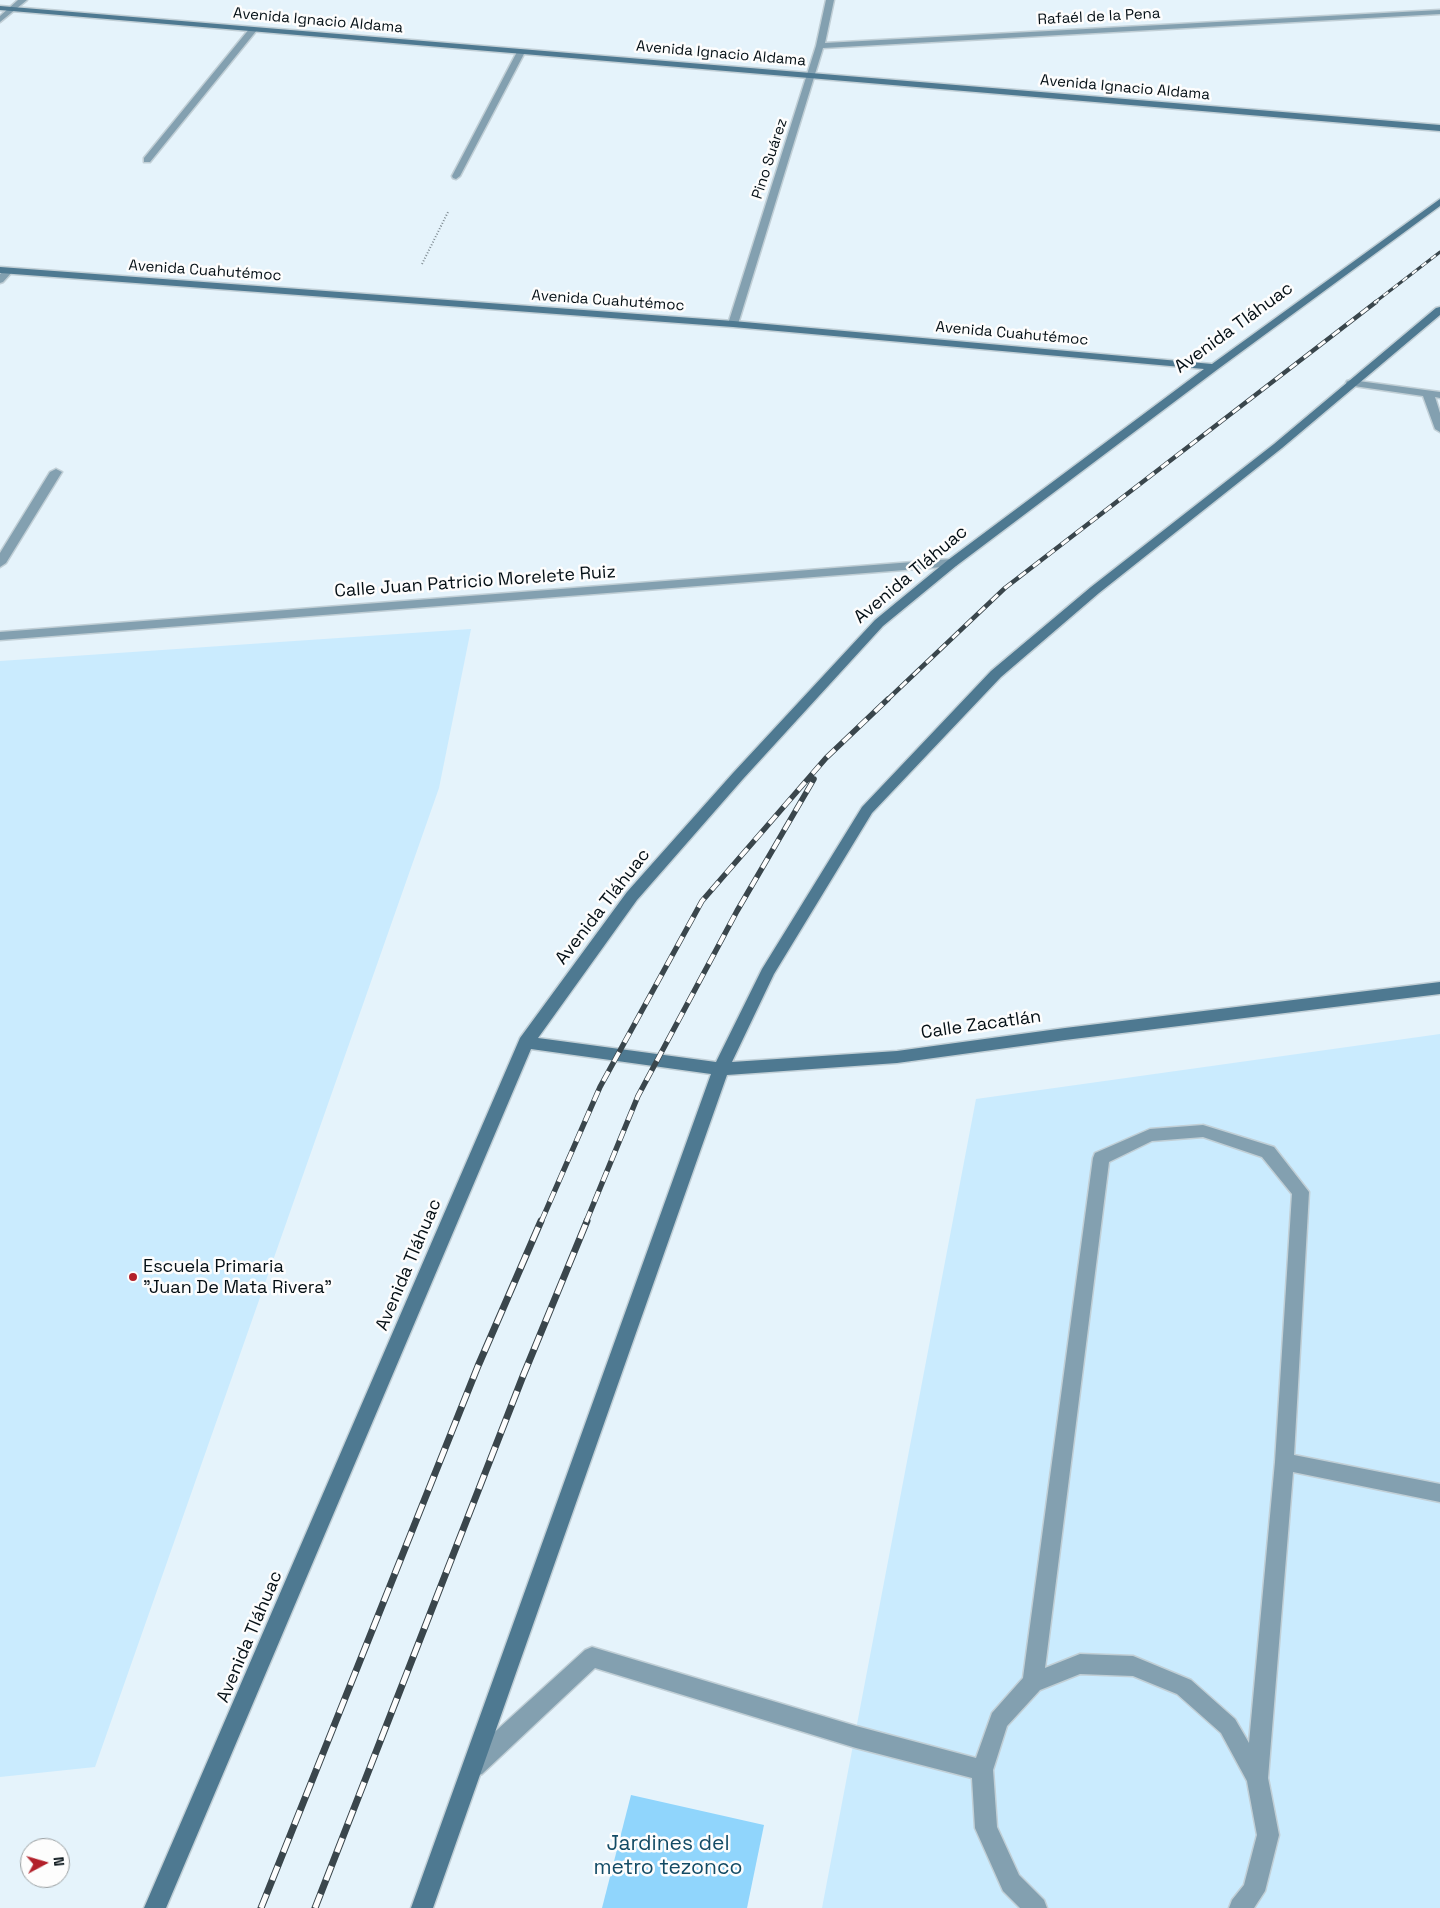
<!DOCTYPE html>
<meta charset="utf-8">
<style>
body{margin:0}
#map{position:relative;width:1440px;height:1908px;overflow:hidden;background:#e5f3fb;font-family:"Space Grotesk",sans-serif}
canvas{display:block}
.north{position:absolute;left:20px;top:1838px;width:50px;height:50px;box-sizing:border-box;background:#fdfdfd;border:1px solid #999ea0;border-radius:50%;rotate:84deg;font-size:14px;font-weight:700;line-height:20px;text-align:center;color:#040f15}
.north::after{content:'';display:block;margin:auto;width:18px;height:22px;background:#b2202a;clip-path:polygon(50% 0,100% 100%,50% 72%,0 100%)}
</style>
<div id="map">
<canvas width="1440" height="1908"></canvas>
<div class="north">N</div>
</div>
<script>
const ctx = document.querySelector('canvas').getContext('2d');
ctx.lineJoin = 'round';
function fill(path, color) { ctx.fillStyle = color; ctx.fill(path, 'evenodd'); }
const poly = rows => new Path2D(rows.map(r => 'M' + r).join(''));
function trace(path, color, width, dash) { ctx.strokeStyle = color; ctx.lineWidth = width; ctx.lineCap = dash ? 'butt' : 'round'; ctx.setLineDash(dash || []); ctx.stroke(path); }
function drawText(font, color, halo, rows, align = 'center') {
  ctx.font = font + ' "Space Grotesk",sans-serif'; ctx.lineWidth = 5; ctx.setLineDash([]); ctx.textBaseline = 'middle'; ctx.strokeStyle = halo; ctx.fillStyle = color; for (const [text, x, y, turn = 0] of rows) {
    ctx.save(); ctx.translate(x, y); ctx.rotate((+turn || 0) * Math.PI / 180); ctx.textAlign = isNaN(turn) ? turn : align; if (halo) ctx.strokeText(text, 0, 0); ctx.fillText(text, 0, 0); ctx.restore();
  }
}
fill(poly([
 [471,629,439,788,95,1767,0,1777,0,661],
 [1440,1034,1440,1908,822,1908,976,1099]
]), '#caebfe');
fill(poly([
 [631,1795,764,1825,747,1908,602,1908]
]), '#90d5fc');
const lane = poly([
 [8,268,13,271,3,282,0,283,0,274,8,268],
 [56,469,62,472,6,563,0,567,0,553,50,472,56,469],
 [1203,1125,1274,1147,1309,1192,1294,1455,1440,1484,1440,1502,1293,1472,1268,1778,1279,1835,1265,1891,1254,1908,1229,1908,1232,1900,1244,1885,1257,1835,1247,1781,1221,1733,1177,1694,1133,1676,1080,1674,1040,1690,1007,1726,993,1770,997,1827,1019,1875,1044,1900,1047,1908,1020,1908,1003,1891,975,1828,972,1778,856,1748,595,1668,482,1774,474,1777,466,1774,463,1766,466,1758,585,1650,592,1647,856,1726,976,1758,992,1713,1023,1678,1093,1158,1095,1153,1150,1129,1203,1125],
 [1203,1137,1262,1157,1292,1194,1275,1462,1249,1743,1235,1719,1191,1680,1133,1656,1080,1654,1045,1668,1109,1162,1152,1141,1203,1137]
]);
const street = poly([
 [18,0,27,0,0,22,0,16,18,0],
 [826,0,834,0,825,43,1440,10,1440,14,823,48,738,324,737,326,729,326,728,324,816,46,826,0],
 [250,28,257,30,150,162,144,162,144,158,250,28],
 [518,50,525,52,460,176,456,179,453,178,452,176,518,50],
 [1351,380,1440,392,1440,398,1435,397,1440,413,1440,432,1435,429,1423,396,1347,385,1346,383,1347,381,1351,380],
 [952,559,956,560,958,563,956,566,0,640,0,632,952,559]
]);
const secondary = poly([
 [0,6,1440,125,1440,131,0,10,0,6],
 [1440,199,1440,206,1218,369,956,566,883,626,743,779,637,900,538,1038,716,1062,762,969,862,807,991,671,1091,587,1274,444,1436,308,1440,307,1440,315,1282,448,1099,593,1001,677,872,813,774,974,732,1062,897,1051,1065,1028,1440,982,1440,994,1065,1040,897,1063,727,1075,433,1908,411,1908,711,1074,531,1049,166,1908,144,1908,520,1038,627,892,733,773,875,620,948,560,1204,369,733,327,0,273,0,267,733,321,1212,364,1440,199]
]);
trace(lane, '#c1cfd6', 3);
trace(street, '#c1cfd6', 3);
trace(secondary, '#c1cfd6', 3);
trace(poly([
 [422,264,448,212]
]), '#7e8a91', 2, [1, 2]);
fill(lane, '#83a0b0');
fill(street, '#83a0b0');
fill(secondary, '#4e7991');
const railFar3 = poly([
 [1374,303,1440,252]
]);
const railFar2 = poly([
 [887,700,1005,588,1376,302]
]);
const railFar1 = poly([
 [541,1222,600,1087,702,901,826,758,888,699],
 [586,1222,638,1096,737,911,814,779]
]);
const rail = poly([
 [261,1908,478,1366,541,1221],
 [315,1908,523,1376,587,1221]
]);
trace(railFar3, '#3a464c', 3);
trace(railFar2, '#3a464c', 4.5);
trace(railFar1, '#3a464c', 5.5);
trace(rail, '#3a464c', 7);
trace(railFar3, '#fdfdfd', 2, [6]);
trace(railFar2, '#fdfdfd', 3, [9]);
trace(railFar1, '#fdfdfd', 4, [11]);
trace(rail, '#fdfdfd', 5, [15]);
for (const [x, y, r, color] of [
 [133,1277,5,"#b2202a"]
]) { const dot = new Path2D(); dot.arc(x, y, r, 0, 2 * Math.PI); ctx.fillStyle = color; ctx.fill(dot); trace(dot, '#fdfdfd', 2); }
drawText('15px', '#040f15', '#fdfdfd', [
 ["Rafaél de la Pena",1099,17,-3],
 ["Avenida Ignacio Aldama",318,21,5],
 ["Avenida Ignacio Aldama",721,54,5],
 ["Avenida Ignacio Aldama",1125,88,5],
 ["Pino Suárez",770,159,-72],
 ["Avenida Cuahutémoc",205,271,4],
 ["Avenida Cuahutémoc",608,301,4],
 ["Avenida Cuahutémoc",1012,334,5]
]);
drawText('18px', '#040f15', '#fdfdfd', [
 ["Avenida Tláhuac",1234,328,-36],
 ["Avenida Tláhuac",911,575,-40],
 ["Calle Juan Patricio Morelete Ruiz",475,582,-4],
 ["Avenida Tláhuac",603,907,-52],
 ["Calle Zacatlán",981,1025,-8],
 ["Avenida Tláhuac",409,1265,-67],
 ["Avenida Tláhuac",250,1637,-67]
]);
drawText('18px', '#040f15', '#fdfdfd', [
 ["Escuela Primaria",143,1267],
 ["\"Juan De Mata Rivera\"",143,1288]
], 'left');
drawText('21px', '#134b65', '#fdfdfd', [
 ["Jardines del",668,1844],
 ["metro tezonco",668,1868]
]);
</script>
